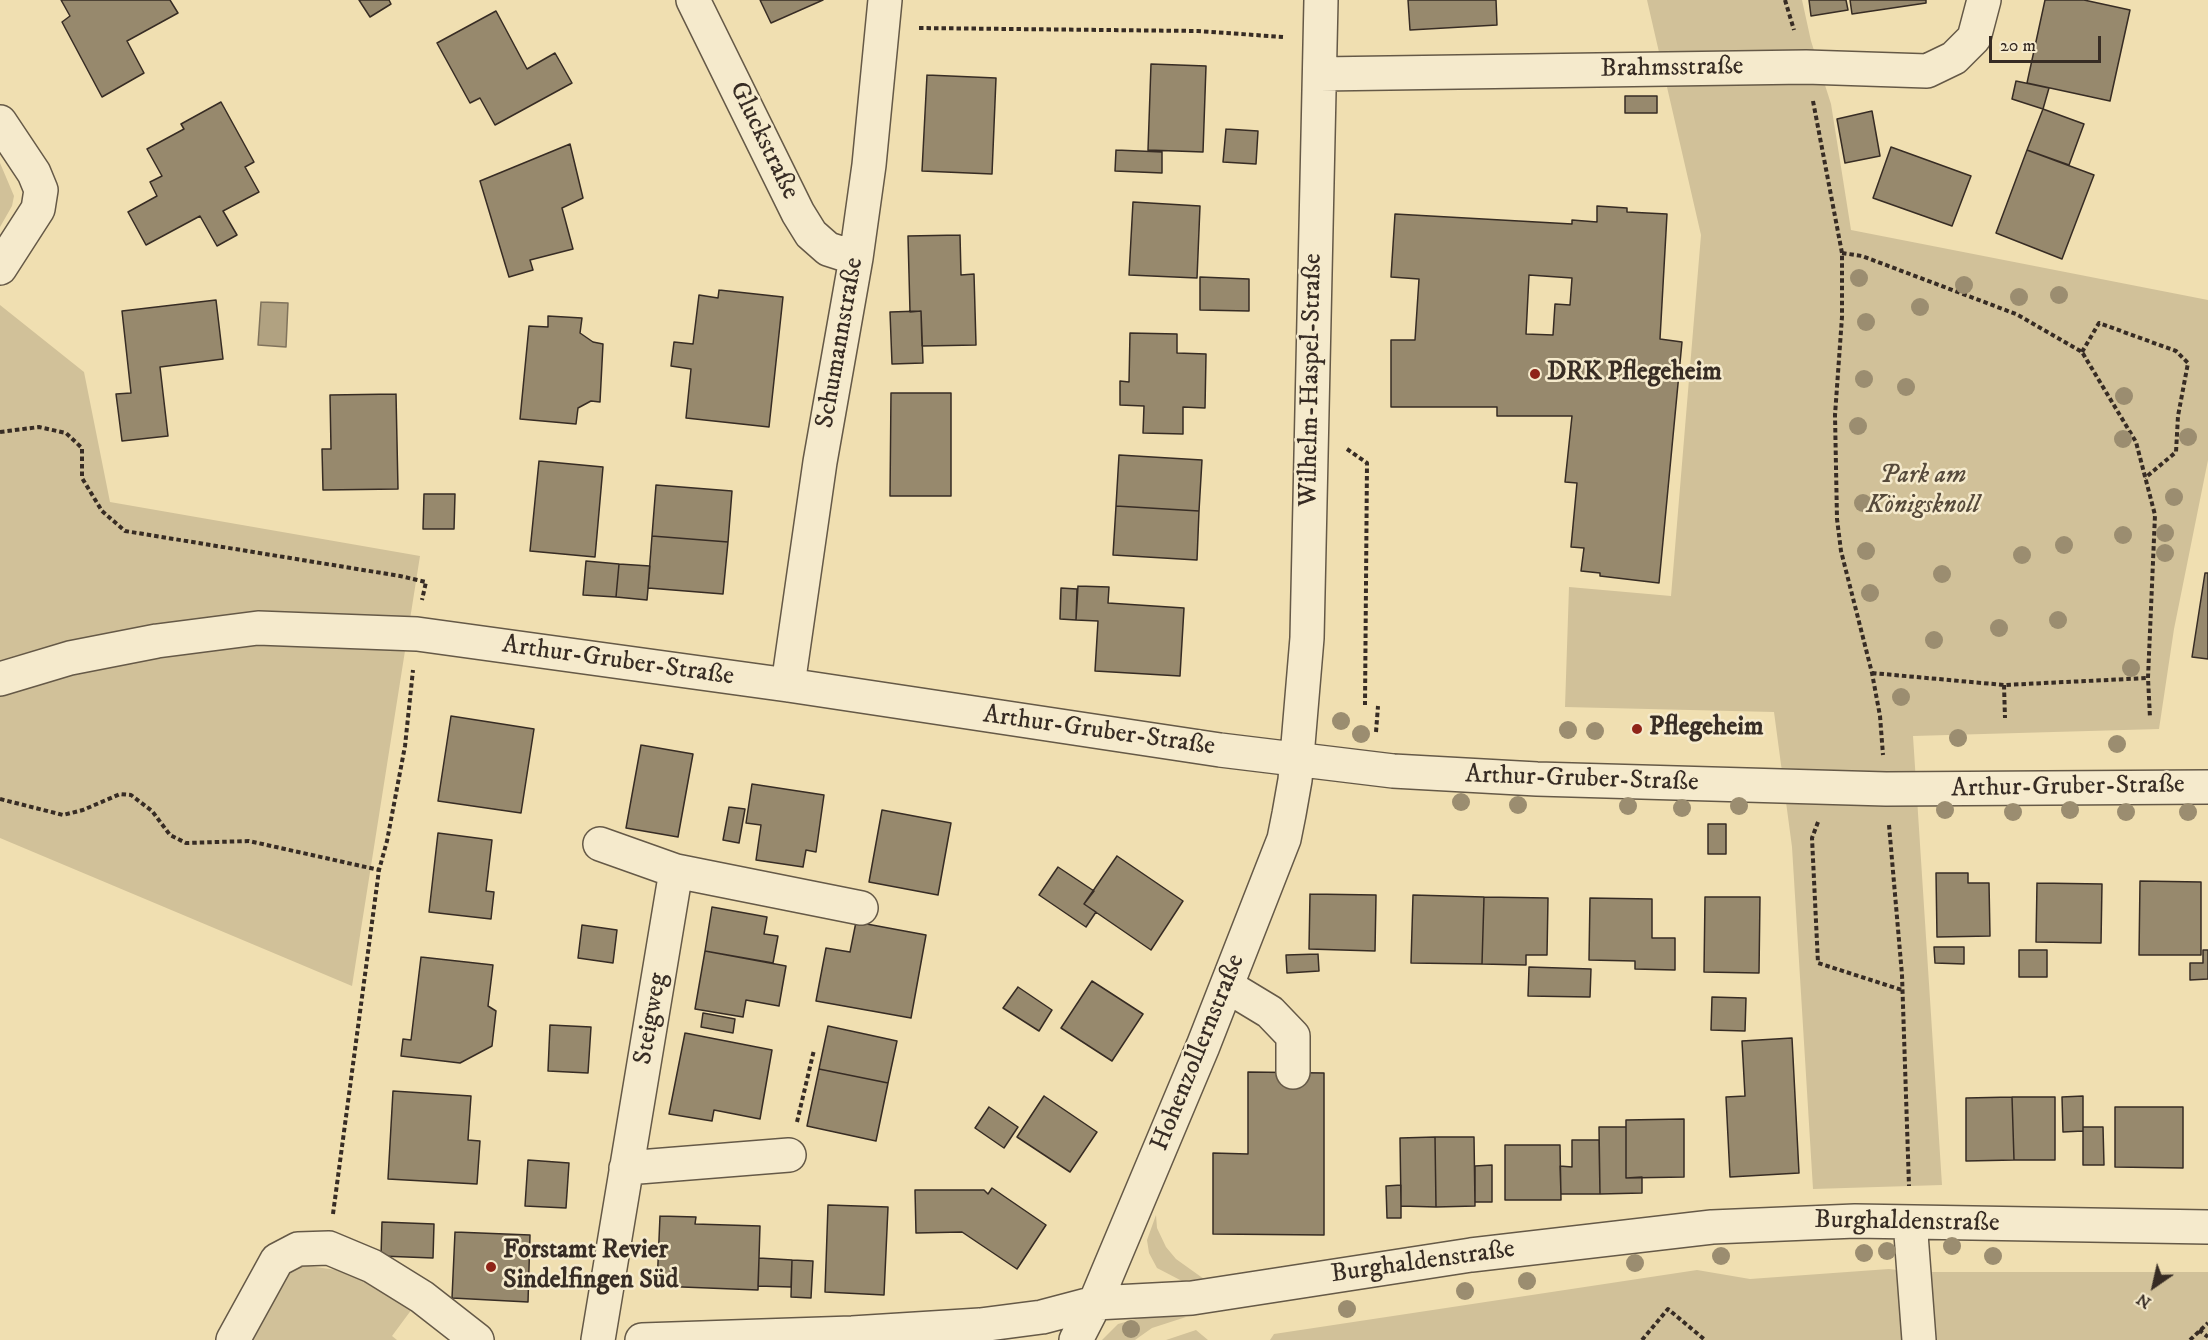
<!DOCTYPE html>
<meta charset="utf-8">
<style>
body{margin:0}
#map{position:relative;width:2208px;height:1340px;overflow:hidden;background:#f0dfb1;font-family:"IM FELL DW Pica",serif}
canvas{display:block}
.north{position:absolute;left:2124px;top:1256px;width:60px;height:60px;-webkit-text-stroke:4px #f5eacc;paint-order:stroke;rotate:214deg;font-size:16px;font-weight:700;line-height:24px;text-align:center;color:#372c24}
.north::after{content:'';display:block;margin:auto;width:21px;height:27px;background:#372c24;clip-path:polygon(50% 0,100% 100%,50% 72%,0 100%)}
.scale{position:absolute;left:1989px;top:36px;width:112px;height:27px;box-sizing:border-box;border:3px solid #372c24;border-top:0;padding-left:8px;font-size:18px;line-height:21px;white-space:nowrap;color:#372c24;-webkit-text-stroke:4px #f5eacc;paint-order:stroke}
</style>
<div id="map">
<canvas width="2208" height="1340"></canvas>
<div class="north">N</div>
<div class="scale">20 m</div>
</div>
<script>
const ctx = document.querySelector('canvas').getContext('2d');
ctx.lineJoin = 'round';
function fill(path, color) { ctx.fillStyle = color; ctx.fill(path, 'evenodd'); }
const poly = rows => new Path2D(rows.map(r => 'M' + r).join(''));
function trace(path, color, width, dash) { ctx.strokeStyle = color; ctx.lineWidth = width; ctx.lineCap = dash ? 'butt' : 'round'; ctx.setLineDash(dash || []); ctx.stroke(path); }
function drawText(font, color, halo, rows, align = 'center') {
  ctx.font = font + ' "IM FELL DW Pica",serif'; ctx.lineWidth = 5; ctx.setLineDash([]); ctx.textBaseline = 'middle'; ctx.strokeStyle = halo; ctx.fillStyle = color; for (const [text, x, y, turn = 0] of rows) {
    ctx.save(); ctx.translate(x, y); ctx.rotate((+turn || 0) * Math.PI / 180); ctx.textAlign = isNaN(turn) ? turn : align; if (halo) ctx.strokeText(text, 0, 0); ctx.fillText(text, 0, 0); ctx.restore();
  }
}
fill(poly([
 [1647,0,1802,0,1811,41,1831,104,1851,230,2208,300,2208,460,2174,629,2159,729,1913,736,1942,1185,1813,1189,1792,847,1774,712,1565,707,1569,587,1671,596,1701,235],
 [0,163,14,196,12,206,0,227],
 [0,305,84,372,110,502,420,556,352,986,0,838],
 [1156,1215,1157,1228,1166,1247,1176,1259,1204,1279,1182,1281,1157,1268,1149,1253,1147,1240],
 [308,1266,337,1270,369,1282,412,1309,392,1336,397,1340,251,1340,286,1273,292,1267],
 [1889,1269,1915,1272,2208,1272,2208,1340,1270,1340,1274,1334,1697,1270,1750,1279],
 [1150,1315,1186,1317,1152,1328,1135,1340,1102,1340,1118,1324],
 [1196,1330,1208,1340,1166,1340]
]), '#d1c199');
const water = poly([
 [261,302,288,303,286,347,258,345,261,302]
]);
fill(water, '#b1a281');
trace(water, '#80735c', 1.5);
const building = poly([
 [61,0,170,0,178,13,127,41,144,73,102,97,62,22,70,16,61,0],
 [359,0,389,0,391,4,370,17,359,0],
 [760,0,823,0,771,23,760,0],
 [1408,0,1496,0,1497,25,1410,30,1408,0],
 [1809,0,1846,0,1848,10,1811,16,1809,0],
 [1850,0,1926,0,1926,3,1852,14,1850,0],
 [2045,0,2084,0,2130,10,2110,101,2027,83,2045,0],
 [496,11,527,69,555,53,572,83,495,125,480,98,470,103,437,43,496,11],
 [1151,64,1206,66,1203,152,1148,150,1151,64],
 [927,75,996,78,992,174,922,171,927,75],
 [2016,81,2049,88,2043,109,2012,99,2016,81],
 [1625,96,1657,96,1657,113,1625,113,1625,96],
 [221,102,254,162,245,167,259,192,223,211,237,235,217,246,200,216,146,245,128,212,157,196,150,182,162,176,147,149,184,129,181,124,221,102],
 [2043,109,2084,124,2069,165,2027,150,2043,109],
 [1872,111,1880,156,1845,163,1837,119,1872,111],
 [1226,129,1258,131,1256,164,1223,162,1226,129],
 [570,144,583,198,562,208,573,249,530,260,533,270,509,277,480,181,570,144],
 [1891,147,1971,176,1952,226,1873,198,1891,147],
 [1116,150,1162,152,1162,173,1115,171,1116,150],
 [2027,150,2094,175,2062,259,1996,233,2027,150],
 [1133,202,1200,206,1197,278,1129,275,1133,202],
 [1597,206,1627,208,1627,212,1667,214,1660,339,1682,342,1659,583,1600,576,1600,573,1581,571,1584,548,1571,547,1577,483,1565,482,1572,416,1497,416,1497,407,1391,407,1391,340,1415,340,1419,279,1391,277,1395,214,1572,224,1572,220,1597,222,1597,206],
 [1529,275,1572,278,1570,305,1555,304,1553,335,1526,334,1529,275],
 [960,235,961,275,974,274,976,345,922,346,921,311,910,312,908,236,960,235],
 [1200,277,1249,279,1249,311,1200,310,1200,277],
 [719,290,783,297,769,427,686,418,691,369,671,366,674,342,693,344,699,295,718,298,719,290],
 [216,300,223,359,160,367,168,436,122,441,116,394,131,393,122,311,216,300],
 [921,311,923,363,892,364,890,312,921,311],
 [548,316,582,318,580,333,593,342,603,344,600,402,591,401,578,408,576,424,520,419,529,326,548,327,548,316],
 [1130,333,1177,334,1177,353,1206,354,1205,408,1183,407,1183,434,1143,433,1144,406,1120,405,1120,381,1129,382,1130,333],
 [891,393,951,393,951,496,890,496,891,393],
 [396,394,398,489,323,490,322,449,331,449,330,395,396,394],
 [1119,455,1202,460,1199,511,1116,506,1119,455],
 [539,461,603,467,595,557,530,551,539,461],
 [656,485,732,491,728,542,652,536,656,485],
 [424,494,455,494,454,529,423,529,424,494],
 [1116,506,1199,511,1197,560,1113,555,1116,506],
 [652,536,728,542,723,594,648,588,652,536],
 [586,561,619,564,616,597,583,595,586,561],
 [619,564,650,566,647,600,616,597,619,564],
 [2205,573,2208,573,2208,659,2192,657,2205,573],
 [1078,586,1109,587,1108,603,1184,608,1180,676,1095,671,1098,621,1076,620,1078,586],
 [1061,588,1077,589,1076,620,1060,619,1061,588],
 [451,716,534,729,521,813,438,801,451,716],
 [641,745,693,754,678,837,626,828,641,745],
 [752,784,824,795,816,852,806,850,803,867,756,860,761,825,746,823,752,784],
 [729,807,745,809,739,843,723,840,729,807],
 [882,810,951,823,938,895,869,882,882,810],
 [1708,824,1726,824,1726,854,1708,854,1708,824],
 [438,833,492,840,486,891,494,892,491,919,429,912,438,833],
 [1117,856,1183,901,1151,950,1084,904,1117,856],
 [1058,867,1094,891,1084,904,1096,912,1086,927,1039,895,1058,867],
 [1936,873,1968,873,1968,883,1989,883,1990,936,1937,937,1936,873],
 [2140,881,2201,882,2201,955,2139,955,2140,881],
 [2037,883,2102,884,2101,943,2036,942,2037,883],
 [1310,894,1376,895,1375,951,1309,949,1310,894],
 [1413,895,1484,897,1482,964,1411,963,1413,895],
 [1484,897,1548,898,1547,955,1526,955,1526,965,1482,964,1484,897],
 [1705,897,1760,897,1759,973,1704,972,1705,897],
 [1590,898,1652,899,1652,938,1675,938,1675,970,1635,969,1635,961,1589,960,1590,898],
 [712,907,767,917,764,934,778,936,773,963,705,951,712,907],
 [856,922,926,935,911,1018,816,1001,826,948,850,952,856,922],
 [582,925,617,930,613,963,578,958,582,925],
 [1934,947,1964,947,1964,964,1935,963,1934,947],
 [2019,950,2047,950,2047,977,2019,977,2019,950],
 [2203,950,2208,950,2208,979,2190,980,2190,963,2203,963,2203,950],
 [705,951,786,966,779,1006,746,1000,743,1017,695,1009,705,951],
 [1318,954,1319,971,1287,973,1286,955,1318,954],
 [421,957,493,965,488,1006,496,1011,492,1046,460,1063,401,1056,403,1039,411,1040,421,957],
 [1529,967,1591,969,1590,997,1528,996,1529,967],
 [1092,981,1143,1014,1112,1061,1061,1028,1092,981],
 [1018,987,1052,1010,1039,1031,1003,1008,1018,987],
 [1712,997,1746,998,1745,1031,1711,1030,1712,997],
 [703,1013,735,1019,733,1033,701,1027,703,1013],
 [550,1025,591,1027,588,1073,548,1071,550,1025],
 [828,1026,897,1041,888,1083,819,1069,828,1026],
 [685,1033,772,1050,760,1119,714,1110,712,1121,669,1114,685,1033],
 [1792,1038,1799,1173,1730,1177,1726,1097,1745,1096,1742,1041,1792,1038],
 [819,1069,888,1083,876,1141,807,1126,819,1069],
 [1248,1072,1324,1073,1324,1235,1213,1234,1213,1153,1248,1154,1248,1072],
 [393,1091,471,1096,468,1140,480,1141,477,1184,388,1179,393,1091],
 [1044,1096,1097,1132,1070,1172,1017,1137,1044,1096],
 [2083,1096,2083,1131,2063,1132,2062,1097,2083,1096],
 [2012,1097,2014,1160,1966,1161,1966,1098,2012,1097],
 [2012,1097,2055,1097,2055,1160,2014,1160,2012,1097],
 [989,1107,1018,1127,1004,1148,975,1128,989,1107],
 [2115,1107,2183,1107,2183,1168,2115,1167,2115,1107],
 [1684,1119,1684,1177,1626,1178,1626,1120,1684,1119],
 [1599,1127,1626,1127,1626,1178,1642,1177,1642,1193,1600,1194,1599,1127],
 [2083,1127,2103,1127,2104,1165,2083,1165,2083,1127],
 [1435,1137,1474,1137,1475,1206,1436,1207,1435,1137],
 [1435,1137,1436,1207,1401,1206,1400,1138,1435,1137],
 [1572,1140,1599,1140,1600,1194,1561,1194,1560,1166,1572,1167,1572,1140],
 [1505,1145,1560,1145,1561,1200,1505,1200,1505,1145],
 [528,1160,569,1163,566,1208,525,1206,528,1160],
 [1492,1165,1492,1202,1475,1202,1475,1166,1492,1165],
 [1401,1185,1401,1218,1387,1218,1386,1186,1401,1185],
 [992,1188,1046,1225,1017,1269,962,1232,916,1233,915,1190,984,1190,988,1194,992,1188],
 [828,1205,888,1207,884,1295,825,1292,828,1205],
 [660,1216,696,1217,695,1224,760,1226,758,1290,657,1286,660,1216],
 [382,1222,434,1224,433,1258,381,1256,382,1222],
 [455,1232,530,1235,528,1302,452,1298,455,1232],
 [759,1258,792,1260,791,1287,758,1286,759,1258],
 [792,1260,813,1261,811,1298,791,1297,792,1260]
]);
fill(building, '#97896d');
trace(building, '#372c24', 1.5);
const minor = poly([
 [693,0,798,213,811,234,828,249,856,258],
 [1320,74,1806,67,1927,71,1954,58,1974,38,1984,0],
 [0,122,34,173,41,190,38,209,0,268],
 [0,679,70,658,157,641,258,628,417,634,788,685,1220,750,1393,771,1537,779,1886,789,2208,787],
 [788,685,820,462,856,258,869,165,885,0],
 [600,844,676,871,861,908],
 [1227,986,1270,1012,1293,1036,1293,1072],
 [626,1168,789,1155],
 [1911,1234,1919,1340],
 [233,1340,277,1260,298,1249,329,1248,372,1266,422,1297,477,1340],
 [598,1340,676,871],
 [642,1340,852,1333,980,1325,1042,1317,1095,1303,1192,1298,1471,1255,1712,1227,1855,1221,2208,1227],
 [1076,1340,1095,1303,1203,1046,1284,839,1289,814,1295,780,1307,638,1321,0]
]);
trace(minor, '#655947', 36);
trace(poly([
 [1785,0,1794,30],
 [919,28,1198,31,1283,37],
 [1813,101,1842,253,1842,317,1835,415,1837,519,1841,551,1872,673,1880,716,1883,755],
 [1842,253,1862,256,2016,314,2082,352,2136,442,2155,515,2148,678,2150,718],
 [2082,352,2099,323,2176,351,2188,363,2178,416,2176,452,2145,478],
 [0,432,39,427,66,433,82,448,82,478,102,511,125,531,400,576,426,582,422,600],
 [1347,449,1367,463,1365,705],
 [1872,673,2004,685,2148,678],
 [2004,685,2005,718],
 [1376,732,1378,706],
 [0,799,63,815,83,810,120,794,131,795,152,811,170,835,186,843,249,841,379,870],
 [1818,822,1812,838,1818,963,1902,990],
 [1889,825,1902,975,1909,1186],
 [797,1122,814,1050],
 [333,1214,379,870,387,841,405,746,413,670],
 [2199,1330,2208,1337],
 [1642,1340,1668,1309,1705,1340],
 [2190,1340,2208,1323]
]), '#372c24', 4, [4.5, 3]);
trace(minor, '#f5eacc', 33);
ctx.fillStyle = '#9b8d70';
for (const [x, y] of [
 [1859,278],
 [1964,285],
 [2059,295],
 [2019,297],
 [1920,307],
 [1866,322],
 [1864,379],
 [1906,387],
 [2124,396],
 [1858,426],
 [2188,437],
 [2123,439],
 [2174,497],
 [1863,503],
 [2165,533],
 [2123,535],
 [2064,545],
 [1866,551],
 [2165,553],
 [2022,555],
 [1942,574],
 [1870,593],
 [2058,620],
 [1999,628],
 [1934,640],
 [2131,668],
 [1901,697],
 [1341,721],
 [1568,730],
 [1595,731],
 [1361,734],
 [1958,738],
 [2117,744],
 [1461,802],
 [1518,805],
 [1628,806],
 [1739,806],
 [1682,808],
 [1945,810],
 [2070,810],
 [2013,812],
 [2126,812],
 [2188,812],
 [1952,1246],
 [1887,1251],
 [1864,1253],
 [1721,1256],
 [1993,1256],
 [1635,1263],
 [1527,1281],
 [1465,1291],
 [1347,1309],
 [1131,1329]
]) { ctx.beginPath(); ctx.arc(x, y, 9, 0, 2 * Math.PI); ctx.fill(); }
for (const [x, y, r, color] of [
 [1535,374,6,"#8f2418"],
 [1637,729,6,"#8f2418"],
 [491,1267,6,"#8f2418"]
]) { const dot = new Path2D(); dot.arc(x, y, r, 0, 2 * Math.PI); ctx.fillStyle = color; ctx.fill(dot); trace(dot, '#f5eacc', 2); }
drawText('26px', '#372c24', '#f5eacc', [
 ["Brahmsstraße",1672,69,-1],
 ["Gluckstraße",763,141,64],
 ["Schumannstraße",841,343,-80],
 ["Wilhelm-Haspel-Straße",1312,380,-89],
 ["Arthur-Gruber-Straße",618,662,8],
 ["Arthur-Gruber-Straße",1099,732,8],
 ["Arthur-Gruber-Straße",1582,780,2],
 ["Arthur-Gruber-Straße",2068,788,-1],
 ["Steigweg",652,1019,-80],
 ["Hohenzollernstraße",1199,1053,-68],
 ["Burghaldenstraße",1907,1223,1],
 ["Burghaldenstraße",1423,1263,-8]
]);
drawText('bold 26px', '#372c24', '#f5eacc', [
 ["DRK Pflegeheim",1547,374],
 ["Pflegeheim",1649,729],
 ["Forstamt Revier",503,1252],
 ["Sindelfingen Süd",503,1282]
], 'left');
drawText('italic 26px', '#564a3b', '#f5eacc', [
 ["Park am",1923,477],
 ["Königsknoll",1923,507]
]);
</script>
